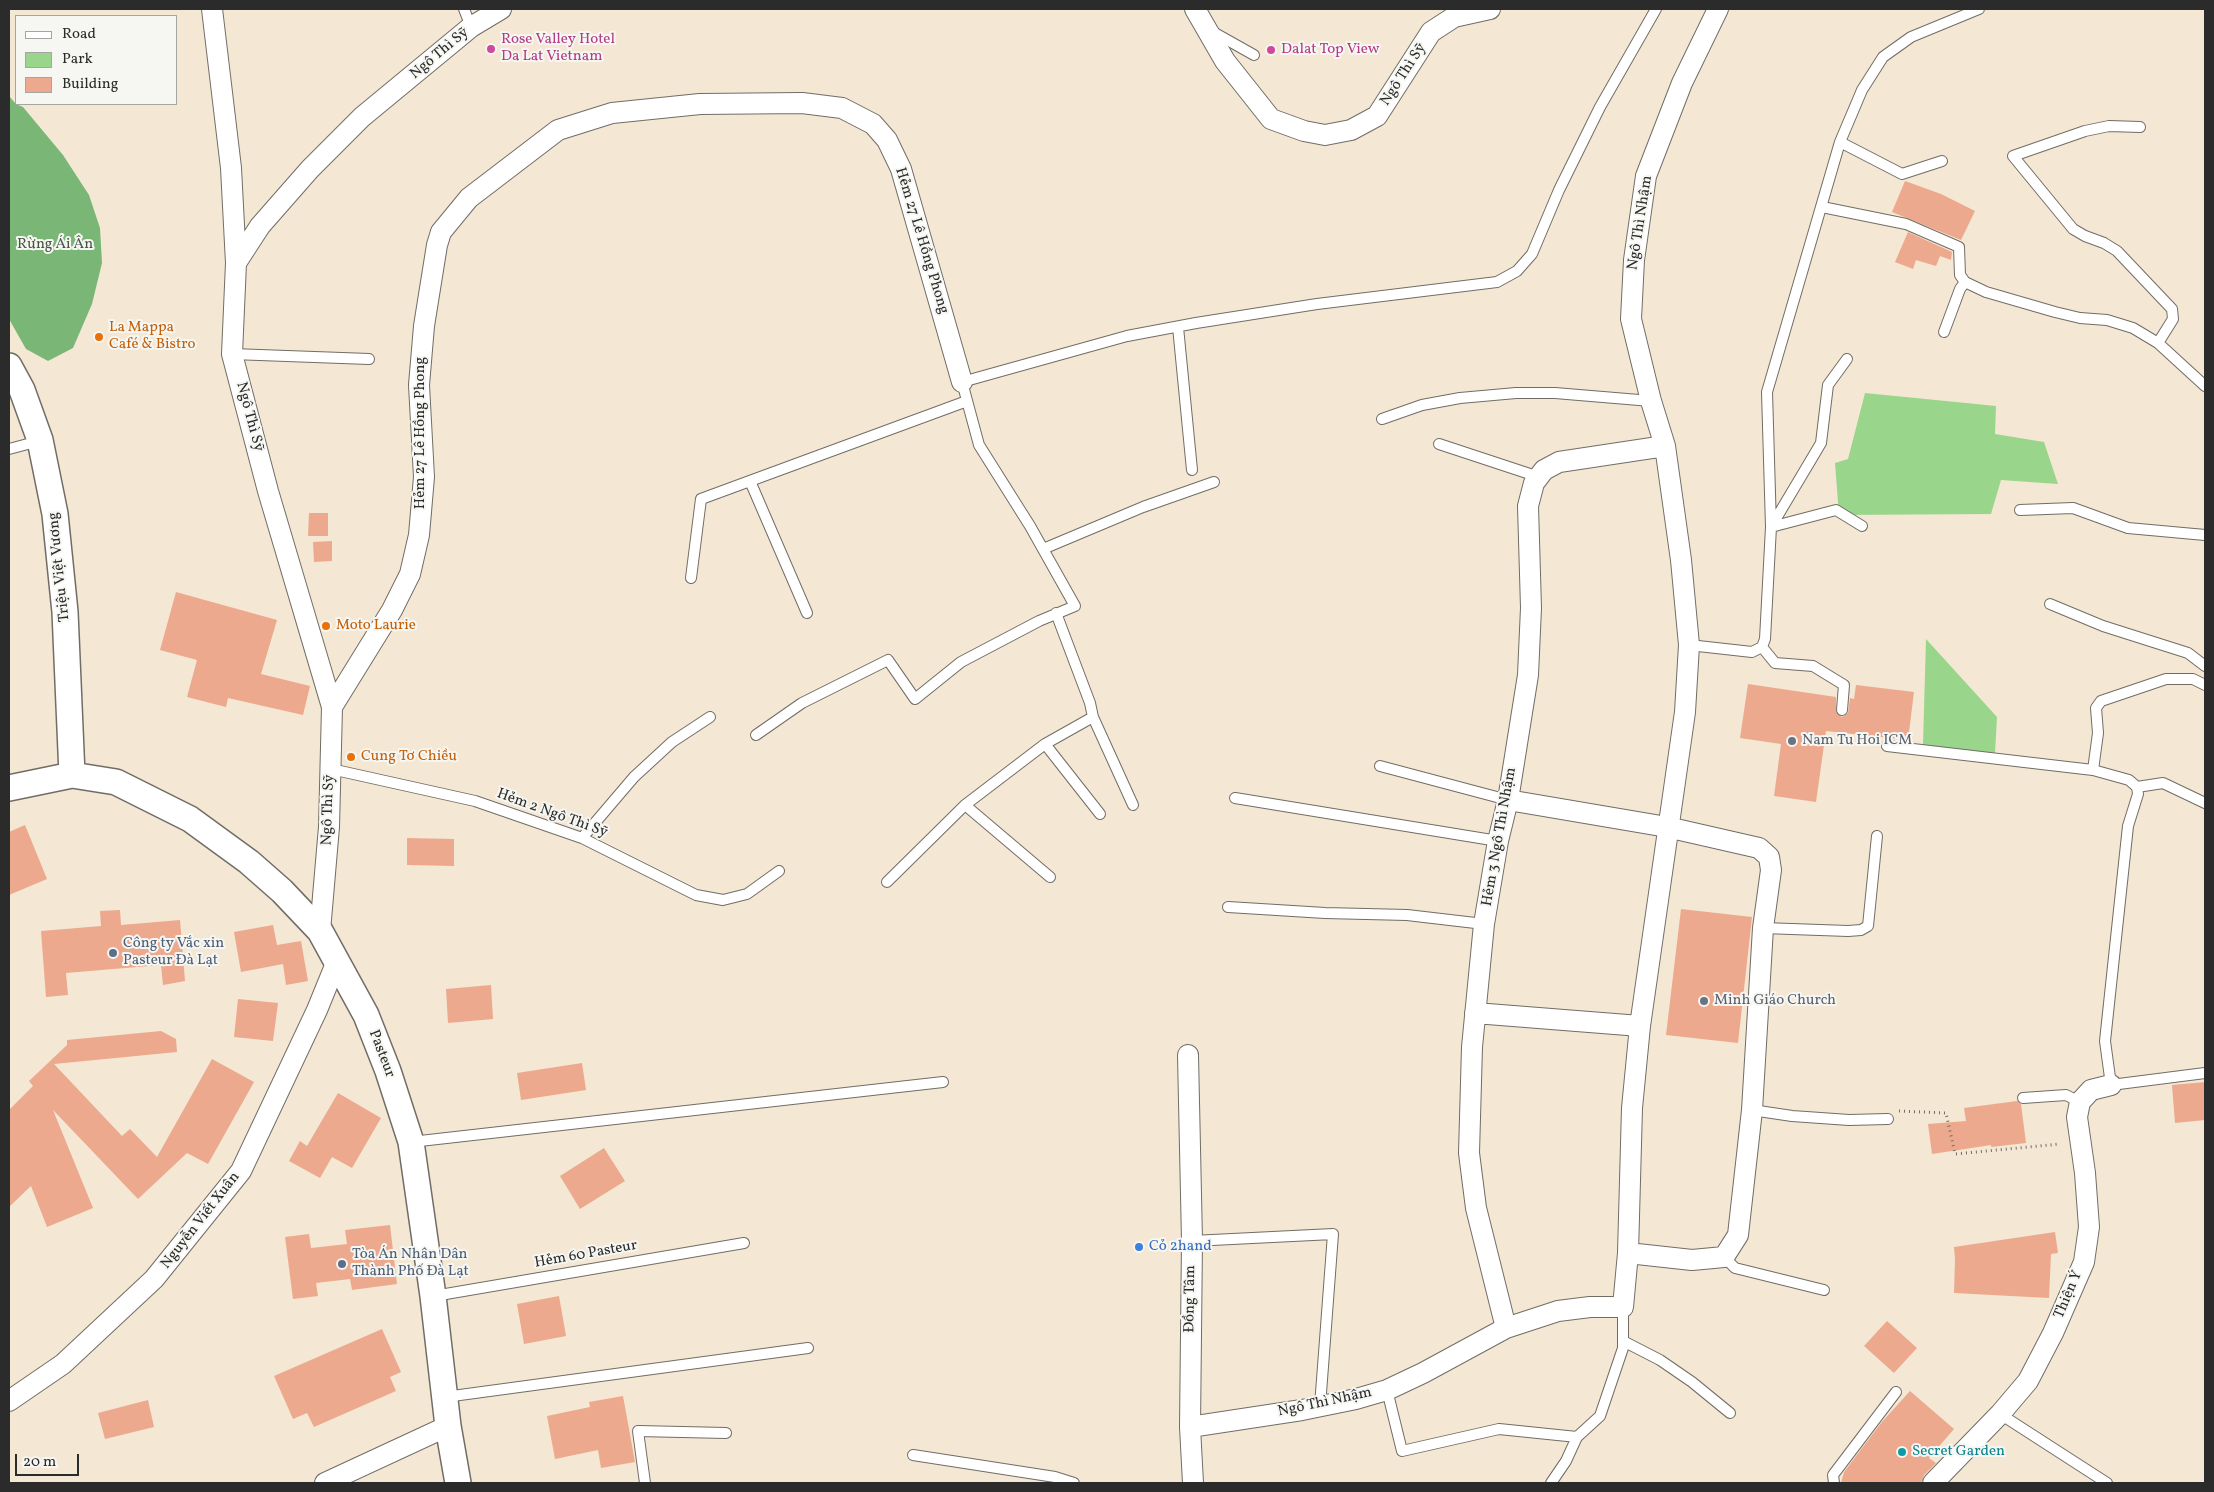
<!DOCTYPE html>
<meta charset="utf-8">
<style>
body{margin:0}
#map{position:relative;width:2214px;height:1492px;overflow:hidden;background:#f4e7d4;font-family:Vollkorn,serif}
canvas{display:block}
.frame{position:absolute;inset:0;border:10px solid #2b2b2b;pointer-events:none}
.legend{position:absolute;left:15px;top:15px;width:162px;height:90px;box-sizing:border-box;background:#f6f6f2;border:1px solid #a5a5a2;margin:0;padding:6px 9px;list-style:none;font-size:15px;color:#2b2b2b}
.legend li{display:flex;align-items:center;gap:10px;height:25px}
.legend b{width:25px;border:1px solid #a5a5a2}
.scale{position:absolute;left:15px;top:1454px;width:64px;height:22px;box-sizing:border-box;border:2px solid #2b2b2b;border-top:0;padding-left:6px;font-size:15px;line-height:18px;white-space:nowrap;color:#2b2b2b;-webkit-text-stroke:4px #f6f6f2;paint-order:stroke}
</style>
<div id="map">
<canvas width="2214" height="1492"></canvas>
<div class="frame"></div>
<ul class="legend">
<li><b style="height:6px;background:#fff"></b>Road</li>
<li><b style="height:14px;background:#99d68b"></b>Park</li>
<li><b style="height:14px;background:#eca98e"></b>Building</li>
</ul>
<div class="scale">20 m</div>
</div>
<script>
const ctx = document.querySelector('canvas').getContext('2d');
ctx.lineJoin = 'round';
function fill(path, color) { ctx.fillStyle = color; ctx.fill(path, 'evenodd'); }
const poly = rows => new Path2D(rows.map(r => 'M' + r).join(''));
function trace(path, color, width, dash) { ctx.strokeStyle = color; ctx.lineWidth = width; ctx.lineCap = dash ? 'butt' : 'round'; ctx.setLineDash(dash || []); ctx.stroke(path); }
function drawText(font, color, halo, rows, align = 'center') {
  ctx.font = font + ' Vollkorn,serif'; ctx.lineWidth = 4; ctx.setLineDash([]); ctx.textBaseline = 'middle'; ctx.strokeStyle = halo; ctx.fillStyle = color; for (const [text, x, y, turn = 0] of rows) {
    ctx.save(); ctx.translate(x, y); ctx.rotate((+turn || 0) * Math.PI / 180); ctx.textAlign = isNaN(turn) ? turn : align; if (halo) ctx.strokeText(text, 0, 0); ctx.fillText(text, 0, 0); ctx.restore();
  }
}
fill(poly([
 [1865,393,1996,406,1995,434,2044,442,2058,484,2001,480,1991,514,1839,515,1835,463,1848,459],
 [1926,639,1997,717,1995,753,1923,745]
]), '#99d68b');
fill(poly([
 [9,96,16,104,23,107,63,155,89,195,100,228,102,263,92,304,73,348,48,361,26,349,9,319]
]), '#7ab777');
fill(poly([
 [1905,181,1941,194,1975,211,1961,240,1892,212],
 [1908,232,1952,252,1951,260,1940,256,1936,266,1916,260,1913,269,1895,262],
 [309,513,328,513,328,536,308,536],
 [332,541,332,561,314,562,313,542],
 [176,592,277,620,261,674,310,686,303,715,228,698,226,707,187,697,197,660,160,650],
 [1748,684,1836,697,1836,712,1842,717,1848,713,1850,698,1854,699,1856,685,1914,692,1908,740,1826,731,1816,802,1774,796,1781,744,1740,738],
 [25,825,47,879,9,895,9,832],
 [407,838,454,839,454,866,407,865],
 [1681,909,1752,917,1738,1043,1666,1035],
 [120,910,121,925,180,920,185,981,163,985,161,965,66,973,68,995,46,997,41,931,101,926,100,911],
 [273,925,277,945,301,941,308,981,286,985,283,964,241,972,234,932],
 [491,985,493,1019,448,1023,446,989],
 [238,999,278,1003,273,1041,234,1037],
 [161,1031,176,1039,177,1052,54,1064,122,1136,130,1129,157,1157,212,1059,254,1082,208,1164,187,1153,138,1199,53,1110,93,1208,47,1227,31,1186,9,1207,9,1110,33,1086,29,1081,67,1045,67,1040],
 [582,1063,586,1090,521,1100,517,1073],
 [2205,1082,2205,1120,2175,1123,2172,1085],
 [338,1093,381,1118,352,1168,332,1157,320,1178,289,1161,300,1141,307,1146],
 [2017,1101,2021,1104,2026,1143,1991,1147,1991,1145,1932,1154,1928,1124,1966,1121,1964,1108],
 [604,1148,625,1181,580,1209,560,1176],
 [390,1225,397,1284,352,1290,350,1279,316,1283,318,1296,293,1299,285,1237,309,1234,311,1248,347,1244,345,1230],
 [2055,1232,2058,1253,2051,1254,2049,1298,1954,1293,1955,1259,1954,1247],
 [559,1296,566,1336,524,1344,517,1304],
 [1887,1321,1917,1348,1894,1373,1864,1346],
 [382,1329,401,1372,390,1377,396,1391,314,1427,307,1413,293,1419,274,1376],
 [1910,1391,1954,1429,1929,1458,1936,1463,1924,1475,1921,1483,1841,1483,1844,1472,1881,1423],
 [623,1396,635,1462,601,1468,598,1450,555,1459,547,1416,590,1407,589,1402],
 [148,1400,154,1427,105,1439,98,1413]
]), '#eca98e');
const service = poly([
 [464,9,471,27],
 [1213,32,1254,55],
 [2140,127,2109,126,2085,131,2013,156,2073,229,2085,236,2104,243,2117,251,2172,309,2173,319,2158,343],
 [1840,142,1902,174,1942,161],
 [1822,207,1906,224,1959,247,1960,275,1965,282,1986,292,2055,312,2080,318,2107,320,2133,328,2158,343,2205,386],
 [1178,327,1192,470],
 [1944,332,1960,289,1965,282],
 [232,354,369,359],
 [1382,419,1422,405,1460,398,1516,393,1555,393,1651,401],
 [1439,444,1539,477],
 [9,449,39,441],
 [750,481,807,613],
 [2020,510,2073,508,2128,528,2205,535],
 [1771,527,1821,443,1828,385,1847,359],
 [1771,527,1836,510,1862,526],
 [1043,549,1143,507,1214,482],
 [691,578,701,499,967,401],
 [2050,604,2103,626,2188,653,2205,666],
 [1689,645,1752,652,1762,647,1765,639,1771,527,1767,392,1840,142,1862,90,1883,57,1911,37,1979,9],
 [1762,647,1775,663,1813,666,1844,685,1842,710],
 [1093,717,1133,805],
 [756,735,802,703,888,660,915,699,961,662,1039,621,1075,606,1030,526,979,445,962,382,1127,336,1196,323,1317,304,1497,282,1517,271,1532,254,1559,190,1600,107,1656,9],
 [1045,744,1100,814],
 [1887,746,2093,770,2129,780,2137,787,2138,794,2128,826,2105,1041,2111,1085,2205,1073],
 [1380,766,1508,800],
 [331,769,475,801,582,838,696,895,723,900,747,894,779,871],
 [2093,770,2098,733,2096,708,2101,701,2166,679,2193,679,2205,685],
 [2137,787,2163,783,2205,803],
 [1235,798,1498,841],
 [965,805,1050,877],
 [582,838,634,777,672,742,710,717],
 [887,882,965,805,1045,744,1093,717,1090,703,1056,613],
 [1228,907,1325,913,1407,915,1484,924],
 [1763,928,1848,931,1861,930,1868,926,1877,836],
 [2023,1098,2066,1095,2080,1102],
 [1752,1110,1792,1116,1849,1120,1888,1119],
 [411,1142,943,1082],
 [1192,1241,1333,1234,1320,1406],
 [1724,1257,1735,1268,1824,1290],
 [434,1296,744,1243],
 [1623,1341,1660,1360,1692,1382,1730,1413],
 [1387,1390,1402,1451,1499,1429,1577,1437],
 [445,1397,808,1348],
 [2000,1414,2107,1483],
 [913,1455,1055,1477,1074,1483],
 [645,1483,638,1431,726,1433],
 [1551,1483,1566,1461,1577,1437,1600,1416,1623,1348,1623,1307],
 [1834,1483,1833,1475,1896,1392]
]);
const minor = poly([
 [212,9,231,168,236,263],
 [1195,9,1225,61,1271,119,1304,131,1325,135,1351,130,1377,116,1431,32,1454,17,1490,9],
 [332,707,392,610,410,574,419,535,424,477,419,385,424,326,437,245,441,232,469,198,558,130,612,113,700,104,802,103,842,108,873,124,887,140,901,169,962,382],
 [1508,800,1667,827,1759,848,1769,857,1771,870,1763,928,1752,1110,1738,1235,1724,1257,1692,1260,1628,1253],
 [320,931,329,827,332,707,268,491,232,354,236,263,260,226,310,169,362,117,471,27,501,9],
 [1475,1013,1640,1026],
 [1188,1055,1192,1241,1190,1427,1193,1483],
 [1506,1328,1476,1208,1469,1153,1472,1047,1484,924,1498,841,1508,800,1528,675,1531,608,1528,506,1534,483,1544,470,1559,462,1665,446],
 [9,1401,63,1364,154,1279,241,1171,317,1010,337,961],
 [1190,1427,1302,1410,1356,1399,1387,1390,1423,1373,1506,1328,1558,1311,1590,1307,1623,1307,1628,1253,1632,1108,1640,1026,1685,712,1689,645,1681,560,1665,446,1651,401,1631,319,1634,260,1646,176,1682,83,1718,9],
 [325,1483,448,1426],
 [1933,1483,2000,1414,2028,1381,2053,1333,2084,1262,2089,1227,2085,1173,2077,1117,2080,1102,2091,1090,2111,1085]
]);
const tertiary = poly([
 [9,366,22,390,40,440,55,514,65,612,72,775],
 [9,788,72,775,116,782,190,819,249,862,282,891,320,931,366,1015,388,1071,411,1142,433,1296,448,1426,458,1483]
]);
trace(service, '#716d66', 12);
trace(minor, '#716d66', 22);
trace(tertiary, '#716d66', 28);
trace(poly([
 [1899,1111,1946,1113,1955,1154,2060,1144]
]), '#716d66', 3, [1, 4]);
trace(service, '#fff', 10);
trace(minor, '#fff', 20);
trace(tertiary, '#fff', 25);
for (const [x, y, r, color] of [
 [491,49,5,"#d1479c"],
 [1271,50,5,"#d1479c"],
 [99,337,5,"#e8710a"],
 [326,626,5,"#e8710a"],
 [1792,741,5,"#6b7280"],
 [351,757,5,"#e8710a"],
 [113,953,5,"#5c6f8a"],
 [1704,1001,5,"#6b7280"],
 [1139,1247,5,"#3f7fe0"],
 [342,1264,5,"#5c6f8a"],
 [1902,1452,5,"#0f9aa8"]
]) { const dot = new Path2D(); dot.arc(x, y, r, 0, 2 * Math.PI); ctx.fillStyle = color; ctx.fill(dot); trace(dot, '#f6f6f2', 2); }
drawText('15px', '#b23c85', '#f6f6f2', [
 ["Rose Valley Hotel",501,40],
 ["Da Lat Vietnam",501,57],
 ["Dalat Top View",1281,50]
], 'left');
drawText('15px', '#2b2b2b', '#f6f6f2', [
 ["Ngô Thì Sỹ",440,54,-40],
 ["Ngô Thì Sỹ",1404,75,-57],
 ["Ngô Thì Nhậm",1641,223,-81],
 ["Hẻm 27 Lê Hồng Phong",921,241,73],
 ["Ngô Thì Sỹ",249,417,75],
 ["Hẻm 27 Lê Hồng Phong",421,433,-90],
 ["Triệu Việt Vương",60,567,-96],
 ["Ngô Thì Sỹ",329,810,-88],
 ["Hẻm 2 Ngô Thì Sỹ",552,814,20],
 ["Hẻm 3 Ngô Thì Nhậm",1500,837,-80],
 ["Pasteur",381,1054,69],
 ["Nguyễn Viết Xuân",201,1221,-52],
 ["Hẻm 60 Pasteur",586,1255,-10],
 ["Thiện Ý",2069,1295,-67],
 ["Đồng Tâm",1191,1299,-89],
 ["Ngô Thì Nhậm",1325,1403,-12]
]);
drawText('15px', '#465643', '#f6f6f2', [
 ["Rừng Ái Ân",55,245]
]);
drawText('15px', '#c56008', '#f6f6f2', [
 ["La Mappa",109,328],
 ["Café & Bistro",109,345],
 ["Moto Laurie",336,626],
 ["Cung Tơ Chiều",361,757]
], 'left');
drawText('15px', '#5b616d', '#f6f6f2', [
 ["Nam Tu Hoi ICM",1802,741],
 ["Minh Giáo Church",1714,1001]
], 'left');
drawText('15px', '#4e5e75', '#f6f6f2', [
 ["Công ty Vắc xin",123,944],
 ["Pasteur Đà Lạt",123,961],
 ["Tòa Án Nhân Dân",352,1255],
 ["Thành Phố Đà Lạt",352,1272]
], 'left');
drawText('15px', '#366cbe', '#f6f6f2', [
 ["Cỏ 2hand",1149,1247]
], 'left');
drawText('15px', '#0d838f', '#f6f6f2', [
 ["Secret Garden",1912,1452]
], 'left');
</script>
